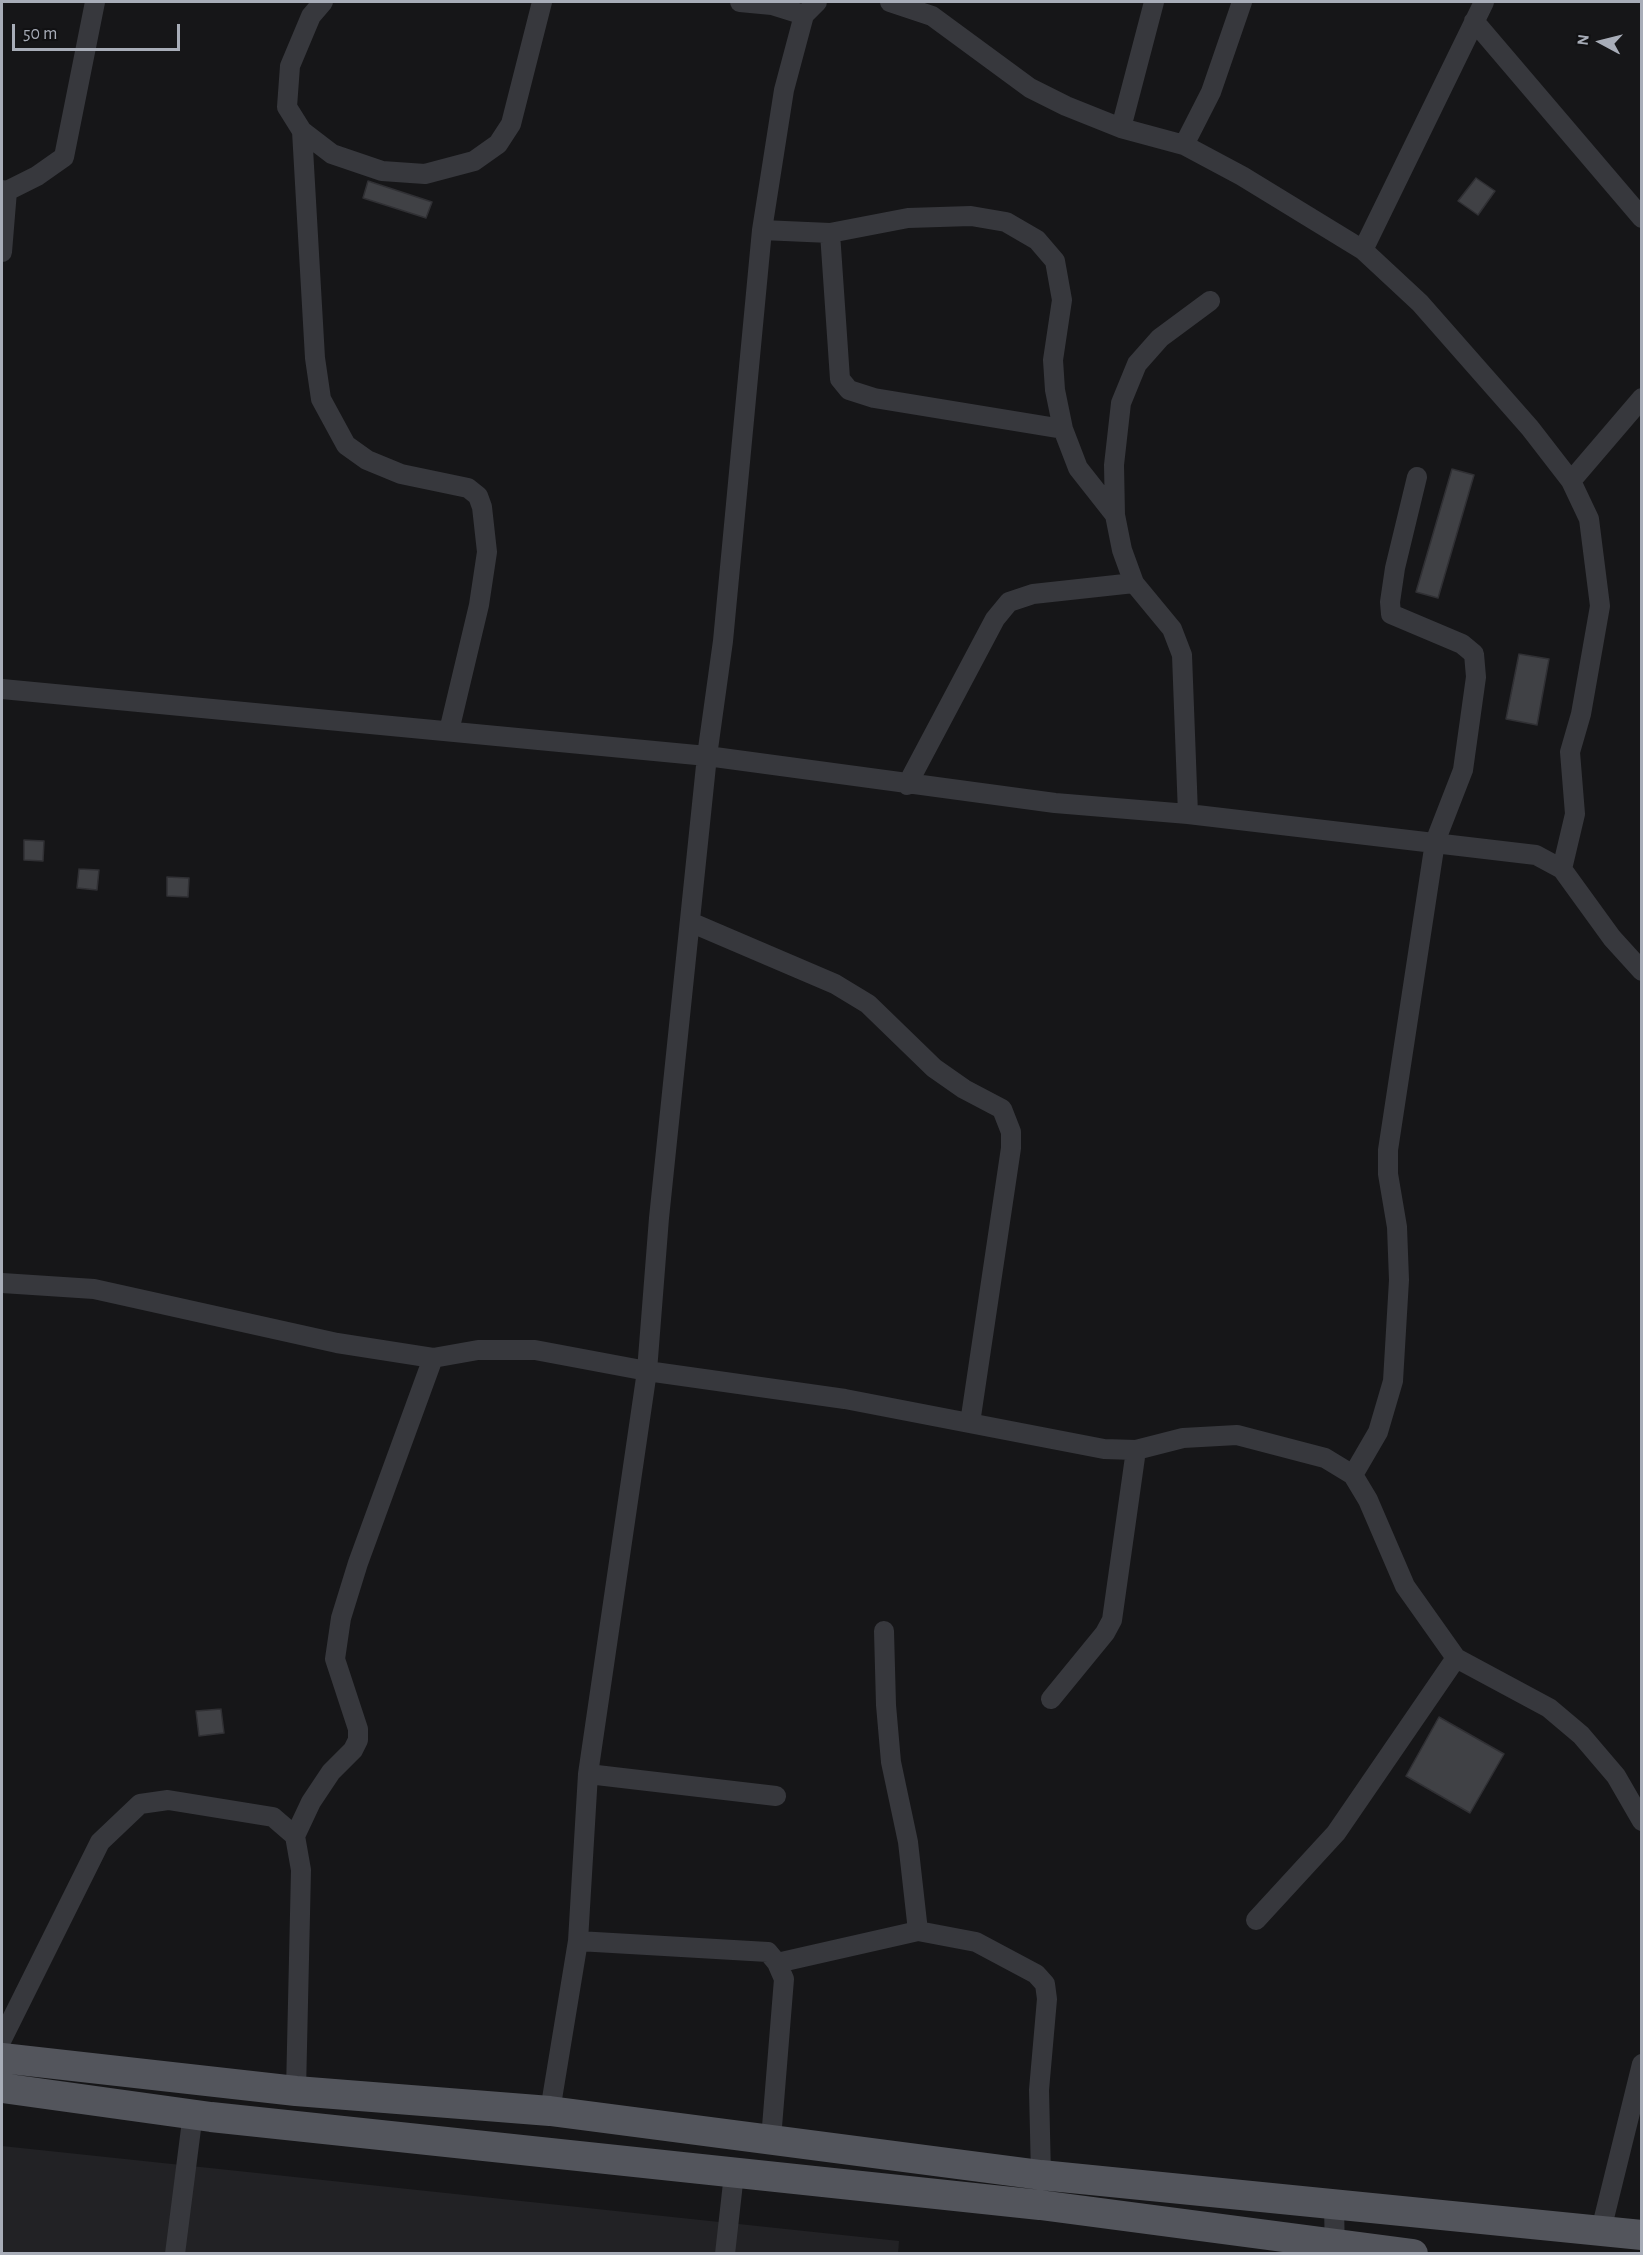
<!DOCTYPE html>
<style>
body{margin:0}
#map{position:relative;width:1643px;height:2255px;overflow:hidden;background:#161618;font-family:"Alegreya Sans",sans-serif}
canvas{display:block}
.frame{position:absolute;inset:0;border:3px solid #a8adb8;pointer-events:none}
.north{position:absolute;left:1571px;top:12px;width:60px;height:60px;-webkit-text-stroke:4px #111113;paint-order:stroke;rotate:277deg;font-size:16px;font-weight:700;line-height:24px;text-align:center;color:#a8adb8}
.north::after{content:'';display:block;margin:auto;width:21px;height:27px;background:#a8adb8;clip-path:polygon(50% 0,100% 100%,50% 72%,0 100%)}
.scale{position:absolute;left:12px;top:24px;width:168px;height:27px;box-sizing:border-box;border:3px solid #a8adb8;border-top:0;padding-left:8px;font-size:18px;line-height:21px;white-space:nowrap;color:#a8adb8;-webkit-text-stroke:4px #111113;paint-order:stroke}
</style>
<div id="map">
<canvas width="1643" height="2255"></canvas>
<div class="frame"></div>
<div class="north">N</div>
<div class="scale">50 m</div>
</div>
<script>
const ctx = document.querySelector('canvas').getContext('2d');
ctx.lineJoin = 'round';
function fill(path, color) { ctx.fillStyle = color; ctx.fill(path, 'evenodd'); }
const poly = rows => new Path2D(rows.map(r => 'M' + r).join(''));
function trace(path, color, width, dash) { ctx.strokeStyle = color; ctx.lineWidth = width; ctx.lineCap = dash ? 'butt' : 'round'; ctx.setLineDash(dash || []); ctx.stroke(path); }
fill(poly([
 [2,2146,899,2241,898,2254,2,2254]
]), '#222225');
const building = poly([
 [1476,178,1495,191,1478,215,1458,201,1476,178],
 [368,181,432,202,426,218,363,198,368,181],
 [1452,469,1474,475,1438,598,1416,592,1452,469],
 [1519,654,1549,659,1537,725,1506,719,1519,654],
 [24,840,44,841,43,861,24,860,24,840],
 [79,869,99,870,97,890,77,888,79,869],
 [167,877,189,878,188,897,167,896,167,877],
 [221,1709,224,1733,199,1736,196,1711,221,1709],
 [1439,1717,1504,1754,1470,1813,1406,1776,1439,1717]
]);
fill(building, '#404145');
trace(building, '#303034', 1.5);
trace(poly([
 [323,2,311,16,290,66,287,107,302,131,332,154,382,171,425,174,474,161,498,144,511,124,542,2],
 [740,2,772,5,804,15],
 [890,2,932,16,1030,88,1066,106,1121,128,1184,145,1242,176,1363,250,1420,303,1530,428,1571,481,1589,519,1600,606,1581,714,1570,752,1575,814,1562,869],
 [1474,21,1642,218],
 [1121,128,1154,2],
 [302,131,315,358,321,399,346,445,367,460,401,474,468,488,478,496,482,507,487,552,479,605,449,731],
 [1184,145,1211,92,1242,2],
 [2,190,7,191,37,176,64,157,95,2],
 [762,230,830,233,908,218,971,216,1006,222,1037,240,1055,261,1062,300,1053,360,1055,390,1063,429,1078,468,1115,515],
 [830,233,840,379,849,390,874,398,1063,429],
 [1363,250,1484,2],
 [2,252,7,191],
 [1571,481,1642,398],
 [2,689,707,756,1055,803,1188,814,1536,855,1562,869,1612,938,1642,971],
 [907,785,995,619,1009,602,1033,594,1134,583],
 [1188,814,1182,655,1172,629,1134,583,1122,550,1115,515,1114,465,1121,403,1137,364,1160,338,1210,301],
 [690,922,835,984,868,1004,934,1068,964,1089,1002,1109,1011,1132,1011,1148,970,1423],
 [2,1283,94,1289,337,1343,433,1358,478,1350,535,1350,647,1371,845,1399,1104,1449,1136,1450,1183,1438,1237,1435,1325,1458,1353,1475,1368,1500,1405,1586,1456,1658,1549,1708,1581,1735,1616,1776,1642,1821],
 [1353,1475,1378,1432,1393,1381,1399,1280,1397,1227,1388,1174,1388,1150,1435,842,1463,770,1476,677,1474,654,1462,644,1391,614,1390,602,1395,568,1417,477],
 [884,1631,886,1705,891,1762,908,1842,918,1931],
 [1051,1699,1105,1633,1112,1620,1136,1450],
 [588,1774,776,1796],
 [295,1836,311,1802,331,1772,353,1750,358,1740,358,1729,335,1659,341,1618,358,1563,433,1358],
 [1256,1920,1336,1833,1456,1658],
 [578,1941,768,1952,777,1963,784,1979,771,2139],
 [777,1963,918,1931,976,1942,1036,1974,1045,1984,1047,1999,1039,2090,1041,2175],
 [2,2039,100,1842,140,1804,168,1800,273,1817,295,1836,301,1870,296,2091],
 [550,2111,578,1941,588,1774,647,1371,659,1218,707,756,723,641,762,230,784,90,804,15,817,2],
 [1334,2206,1335,2254],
 [1601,2230,1642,2064],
 [175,2254,193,2113],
 [725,2254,734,2174]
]), '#37383d', 20);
trace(poly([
 [2,2058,296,2091,550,2111,1041,2175,1642,2235],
 [2,2088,211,2117,1040,2205,1413,2254]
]), '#53555c', 30);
</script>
